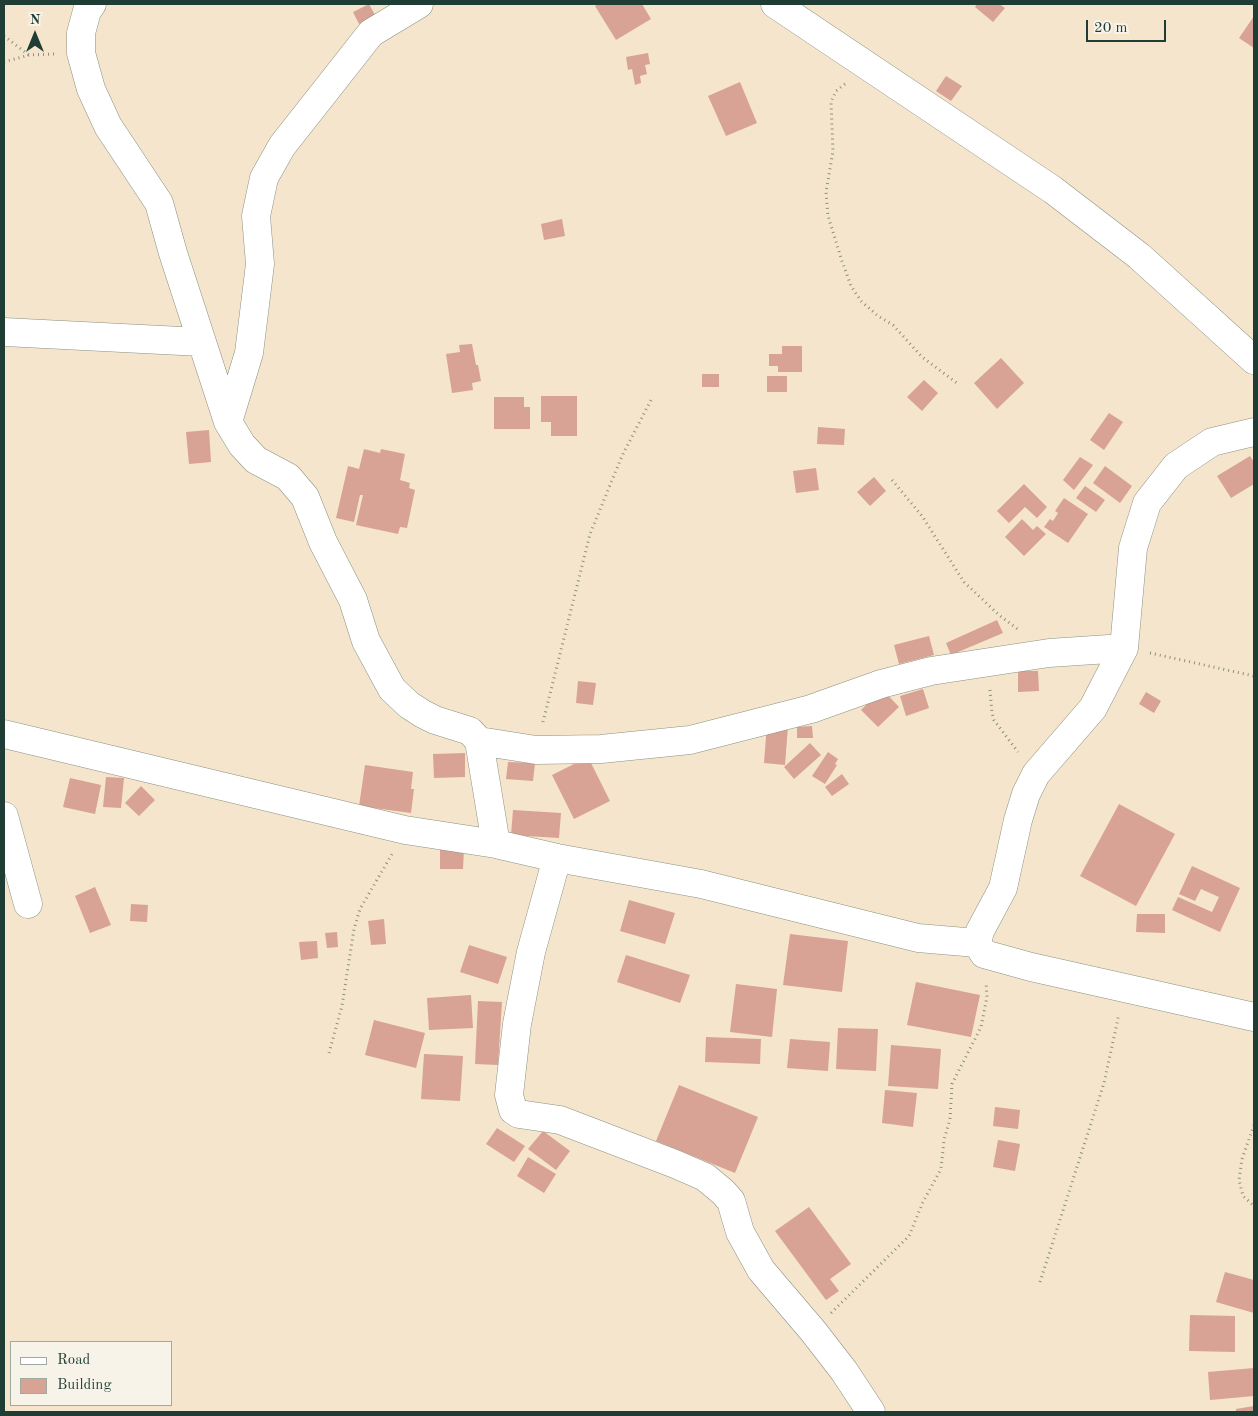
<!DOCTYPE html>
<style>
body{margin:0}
#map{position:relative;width:1258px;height:1416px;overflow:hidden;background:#f5e5cd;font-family:"Old Standard TT",serif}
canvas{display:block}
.frame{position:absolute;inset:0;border:5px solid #1f3d34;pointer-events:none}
.legend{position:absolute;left:10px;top:1341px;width:162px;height:65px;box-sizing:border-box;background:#f7f3e8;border:1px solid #a1aaa0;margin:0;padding:6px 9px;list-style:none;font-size:15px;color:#1f3d34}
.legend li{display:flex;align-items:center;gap:10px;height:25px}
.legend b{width:25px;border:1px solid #a1aaa0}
.north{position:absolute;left:10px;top:10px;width:50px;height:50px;-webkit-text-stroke:4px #f7f3e8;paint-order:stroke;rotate:0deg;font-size:14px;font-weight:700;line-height:20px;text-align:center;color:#1f3d34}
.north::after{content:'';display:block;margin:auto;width:18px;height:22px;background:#1f3d34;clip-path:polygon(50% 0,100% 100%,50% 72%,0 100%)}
.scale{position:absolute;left:1086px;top:20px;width:80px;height:22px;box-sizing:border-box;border:2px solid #1f3d34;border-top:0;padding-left:6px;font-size:15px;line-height:18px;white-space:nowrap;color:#1f3d34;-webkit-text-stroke:4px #f7f3e8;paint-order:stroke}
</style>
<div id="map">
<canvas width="1258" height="1416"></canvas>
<div class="frame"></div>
<ul class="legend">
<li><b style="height:6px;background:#fff"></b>Road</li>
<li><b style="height:14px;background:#d8a294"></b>Building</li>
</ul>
<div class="north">N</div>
<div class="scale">20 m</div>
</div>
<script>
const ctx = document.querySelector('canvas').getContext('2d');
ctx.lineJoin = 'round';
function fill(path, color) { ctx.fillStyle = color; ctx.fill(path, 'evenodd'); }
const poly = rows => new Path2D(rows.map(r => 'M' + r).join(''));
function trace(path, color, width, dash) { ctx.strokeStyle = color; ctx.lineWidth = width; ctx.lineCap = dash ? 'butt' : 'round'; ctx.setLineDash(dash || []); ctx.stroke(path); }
fill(poly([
 [369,4,375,15,359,24,353,12],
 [598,4,642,4,651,19,616,40,595,6],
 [977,4,999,4,1005,8,993,22,975,7],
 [1254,16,1254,48,1239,38],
 [648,53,650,64,645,65,647,74,640,76,641,83,635,85,632,69,628,70,626,57],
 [946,76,962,86,951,101,936,91],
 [740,82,757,123,726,136,708,96],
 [562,219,565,236,544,240,541,224],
 [472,344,476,365,478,365,481,381,472,383,473,390,452,393,446,354,460,352,459,345],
 [782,346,802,346,802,372,778,372,778,366,769,366,769,354,782,354],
 [1001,358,1024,383,997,409,974,383],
 [702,374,719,374,719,387,702,387],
 [767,376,787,376,787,392,767,392],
 [924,380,938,393,922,411,907,397],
 [541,396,577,396,577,436,551,436,551,422,541,422],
 [494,397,524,397,524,407,530,407,530,429,494,429],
 [1109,413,1123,422,1104,450,1090,440],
 [818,427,845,429,844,445,817,444],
 [209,430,211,462,189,464,186,432],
 [364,449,380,453,381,449,405,454,400,480,410,483,409,488,415,490,407,528,400,527,398,534,356,525,363,495,360,495,354,522,336,518,348,466,359,469],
 [1250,456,1254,462,1254,484,1231,498,1217,476],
 [1080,457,1093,465,1074,490,1063,480],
 [1105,466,1132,486,1120,503,1093,483],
 [816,468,819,490,796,493,793,471],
 [874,477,886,491,870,506,857,492],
 [1024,484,1047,507,1037,518,1025,507,1009,523,997,511],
 [1085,486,1105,500,1096,512,1076,498],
 [1064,498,1088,514,1068,543,1044,527,1050,519,1053,521,1058,513,1055,511],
 [1022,519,1033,530,1037,526,1046,534,1024,556,1005,537],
 [997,620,1003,633,951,655,946,643],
 [929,636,934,655,899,664,894,645],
 [1018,671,1038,671,1039,691,1018,692],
 [578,681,596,683,593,705,576,703],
 [882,689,899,707,878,727,861,710],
 [923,689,929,708,906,716,900,696],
 [1146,692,1161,701,1154,713,1139,704],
 [767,724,788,726,785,765,764,763],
 [812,726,813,738,797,738,797,727],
 [810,743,821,755,794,779,784,767],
 [828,752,838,759,835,764,837,765,825,784,812,776],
 [465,753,465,777,434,778,433,754],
 [588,757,610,801,574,819,552,775],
 [508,762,535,763,533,781,506,779],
 [365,765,413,772,411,789,414,789,411,813,359,806],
 [842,774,849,784,832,796,825,787],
 [106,777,124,778,121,808,103,807],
 [70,778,101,785,95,814,63,807],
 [141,786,155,800,139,816,125,803],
 [1119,804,1175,834,1136,906,1080,876],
 [513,810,561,813,559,838,511,835],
 [440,847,464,848,463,869,440,869],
 [1192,866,1240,888,1220,932,1172,910,1178,897,1212,912,1219,897,1201,889,1195,901,1179,894],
 [95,887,111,925,90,933,75,896],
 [629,900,675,913,665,944,620,931],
 [131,904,148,905,147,922,130,921],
 [1137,914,1165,914,1165,933,1136,932],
 [384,919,386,944,371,945,368,921],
 [337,932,338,947,327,948,325,933],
 [790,934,848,941,842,992,783,985],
 [317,941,318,958,301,960,299,942],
 [469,945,507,957,498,984,460,972],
 [626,955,690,975,680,1003,617,982],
 [916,982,980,995,971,1037,907,1025],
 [736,984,777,989,772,1037,730,1032],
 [471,995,473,1028,429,1030,427,998],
 [478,1001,502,1002,498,1065,475,1064],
 [374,1020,425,1033,416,1068,365,1055],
 [838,1028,878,1029,876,1071,836,1069],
 [706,1037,761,1039,760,1064,705,1062],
 [790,1039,830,1042,828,1071,787,1068],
 [891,1045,941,1049,938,1089,888,1086],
 [424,1054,463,1056,460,1101,421,1099],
 [679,1085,758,1117,735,1173,656,1141],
 [885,1090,917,1093,913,1127,882,1123],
 [995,1107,1020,1110,1018,1129,993,1126],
 [497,1128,525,1146,514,1162,486,1144],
 [543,1131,570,1151,556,1170,528,1149],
 [998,1140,1020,1144,1015,1171,993,1167],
 [528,1157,556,1174,544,1193,517,1176],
 [809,1207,851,1264,830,1279,839,1291,826,1300,775,1231],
 [1225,1272,1254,1280,1254,1313,1216,1302],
 [1190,1315,1235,1316,1235,1352,1189,1351],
 [1254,1368,1254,1396,1210,1400,1208,1372],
 [1254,1406,1254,1412,1236,1412,1236,1409]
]), '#d8a294');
const minor = poly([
 [92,4,87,11,81,33,81,53,91,89,108,126,159,203,173,253,228,422,242,445,256,460,288,477,305,497,323,542,353,600,366,641,392,689,409,705,423,714,435,720,470,731,479,741,496,844],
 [775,4,1053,190,1139,256,1254,360],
 [4,332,201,342],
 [228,422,249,353,260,264,256,216,264,178,282,146,371,33,419,4],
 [1254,432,1212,442,1176,466,1147,503,1133,548,1124,648,1093,708,1036,774,1026,794,1018,820,1003,888,980,931,977,943,984,954,1031,967,1254,1017],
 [4,734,405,830,496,844,557,858,701,884,918,938,977,943],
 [479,741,536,750,601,749,690,740,811,709,881,684,931,671,1049,653,1124,648],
 [4,816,28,904],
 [557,858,531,952,517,1024,509,1095,513,1110,519,1114,560,1120,675,1164,705,1177,723,1192,731,1201,740,1232,761,1270,813,1331,844,1371,871,1412]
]);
trace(minor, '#8a9180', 29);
trace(poly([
 [4,36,29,55],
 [4,62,29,55,55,54],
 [845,84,836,91,831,102,833,151,826,192,828,216,842,261,851,286,861,301,878,316,893,325,922,357,958,384],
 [892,480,922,516,964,582,999,615,1019,630],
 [1150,653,1254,676],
 [990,690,992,713,994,720,1018,752],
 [543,722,590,534,622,456,651,400],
 [329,1053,342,1006,354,929,360,909,392,854],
 [1254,1125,1242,1159,1239,1180,1243,1196,1254,1206],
 [1040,1282,1104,1083,1119,1014],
 [831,1313,909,1236,923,1202,941,1169,944,1140,950,1119,952,1084,981,1027,987,997,986,982]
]), '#8a9180', 3, [1, 4]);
trace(minor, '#fff', 28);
</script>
